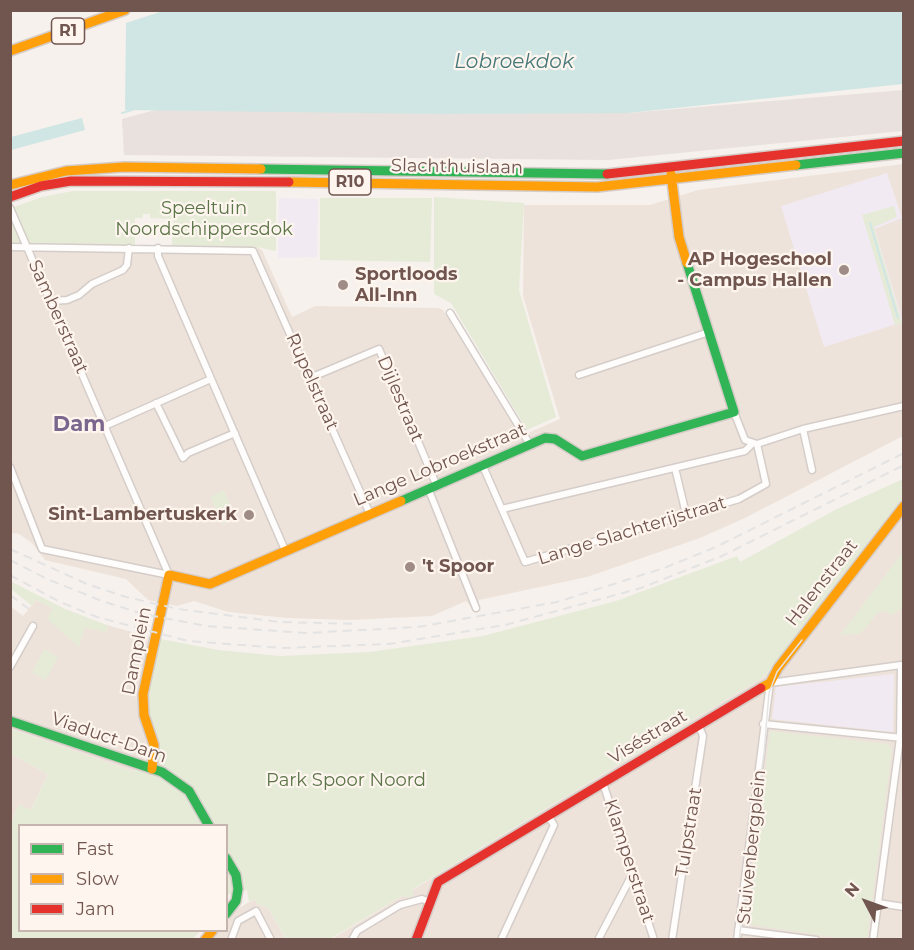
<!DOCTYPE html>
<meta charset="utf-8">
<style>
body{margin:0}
#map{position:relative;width:914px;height:950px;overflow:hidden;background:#f6f1ec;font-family:Montserrat,sans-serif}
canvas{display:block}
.frame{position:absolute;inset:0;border:12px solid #71564f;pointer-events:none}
.legend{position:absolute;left:18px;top:824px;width:210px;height:108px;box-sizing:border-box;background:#fdf5ee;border:2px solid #c5b5ae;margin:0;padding:8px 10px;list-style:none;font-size:18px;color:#71564f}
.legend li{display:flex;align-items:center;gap:12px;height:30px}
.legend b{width:30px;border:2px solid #c5b5ae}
.north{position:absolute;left:836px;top:872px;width:60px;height:60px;-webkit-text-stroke:4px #fdf5ee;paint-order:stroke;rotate:311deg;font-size:16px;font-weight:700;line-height:24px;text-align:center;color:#71564f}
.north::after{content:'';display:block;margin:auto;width:21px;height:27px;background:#71564f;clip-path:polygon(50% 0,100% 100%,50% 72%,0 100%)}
</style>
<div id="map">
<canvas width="914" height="950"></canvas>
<div class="frame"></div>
<ul class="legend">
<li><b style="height:8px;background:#30b455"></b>Fast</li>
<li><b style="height:8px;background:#ff9f0a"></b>Slow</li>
<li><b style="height:8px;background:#e5322d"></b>Jam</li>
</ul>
<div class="north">N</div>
</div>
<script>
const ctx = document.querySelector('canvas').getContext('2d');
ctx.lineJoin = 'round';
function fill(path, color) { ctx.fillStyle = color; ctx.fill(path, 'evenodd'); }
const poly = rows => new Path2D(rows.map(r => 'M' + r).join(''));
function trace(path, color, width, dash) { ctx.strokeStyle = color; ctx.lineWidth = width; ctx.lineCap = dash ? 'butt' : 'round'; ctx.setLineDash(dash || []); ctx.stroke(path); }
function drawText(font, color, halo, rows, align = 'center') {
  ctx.font = font + ' Montserrat,sans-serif'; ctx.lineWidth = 4.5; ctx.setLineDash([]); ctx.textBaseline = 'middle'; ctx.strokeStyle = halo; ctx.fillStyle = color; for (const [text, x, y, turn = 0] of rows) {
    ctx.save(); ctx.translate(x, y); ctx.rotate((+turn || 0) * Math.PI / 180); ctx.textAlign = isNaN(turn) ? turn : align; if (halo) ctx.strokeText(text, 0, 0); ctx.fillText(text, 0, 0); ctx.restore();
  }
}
fill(poly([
 [903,164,903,436,745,518,700,538,587,577,479,600,479,609,473,609,466,601,432,616,351,620,287,618,228,612,194,601,177,606,148,600,126,579,45,560,32,543,19,534,11,533,10,243,257,247,262,250,292,317,315,306,438,308,443,310,521,436,560,419,523,296,524,205,650,205,698,190],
 [903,497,903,939,330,940,765,676],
 [36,600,108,629,107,625,150,637,139,709,151,750,150,757,142,761,134,772,11,729,10,606,23,616],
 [11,754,48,774,31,810,19,805,11,824],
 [255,899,257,904,268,908,286,939,210,940,218,931,226,930,227,921,237,909]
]), '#eee3da');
fill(poly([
 [904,90,903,131,608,160,124,155,122,119,155,110,628,113]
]), '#e8e1dd');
fill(poly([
 [887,173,902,218,875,229,903,322,824,347,781,206],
 [279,198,318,199,317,257,278,258],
 [894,674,893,732,772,719,776,687]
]), '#f1eaf2');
fill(poly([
 [73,191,276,191,276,251,257,247,172,246,173,219,150,218,150,214,143,214,142,218,135,218,135,245,11,243,11,208,42,197],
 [434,197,524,203,519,290,556,417,527,430,451,303,434,294],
 [320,198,432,198,430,262,320,260],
 [894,206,897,217,874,227,902,323,895,325,862,215],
 [903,479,903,497,765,676,413,889,413,898,402,896,330,939,286,939,268,908,257,904,255,899,249,902,247,890,227,895,226,826,20,826,20,930,200,931,192,940,11,940,11,824,19,804,31,810,48,774,11,754,11,729,134,772,138,760,145,761,151,754,139,709,150,637,218,650,280,656,370,652,483,636,616,601,737,556,740,562,835,510],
 [224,490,237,519,223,525,210,497],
 [903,552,903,608,891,615,885,611,878,613,860,634,840,635],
 [10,581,65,609,107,625,108,629,105,632,85,628,79,647,47,619,53,609,36,600,32,606,11,589],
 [44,649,58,657,46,680,32,673],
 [770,731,888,744,892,750,867,939,834,939,832,937,747,924]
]), '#e6ebd8');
fill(poly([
 [166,10,903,11,903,84,628,113,442,114,125,110,126,23],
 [82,118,85,130,11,150,11,137]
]), '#cfe6e4');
trace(poly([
 [122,113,132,110],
 [870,223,898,318]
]), '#cfe6e4', 2);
const street = poly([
 [10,208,169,575],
 [10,247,253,251,370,514],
 [158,248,158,256,285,550],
 [51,301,67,300,79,295,92,284,123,270,127,265,129,248],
 [450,313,529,443],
 [579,375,709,332],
 [310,378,379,349,436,484],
 [156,403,183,458,188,453,235,433],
 [734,412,745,440,757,444,803,429,904,406],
 [105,426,211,379],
 [803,429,812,470],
 [482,464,525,562,739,499,766,484,757,444],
 [10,467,42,549,169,575],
 [675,468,686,514],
 [428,488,476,608],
 [502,509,745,451,752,444],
 [10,667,33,626],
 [763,724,903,738],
 [603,783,654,940],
 [878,903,904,907],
 [738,930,816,940],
 [231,940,238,921,256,911,271,940],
 [352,940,357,931,400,905,422,899,430,902],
 [501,940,554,825,548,816],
 [598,940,633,873],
 [672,940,703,736,699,726],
 [737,940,770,683,901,665,900,738,873,940]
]);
const fast = poly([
 [796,165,904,153],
 [261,169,607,174],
 [401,501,545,438,555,439,582,456,734,412,687,263],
 [10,721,162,772,189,791,209,826],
 [226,858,236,875,238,889,236,901,226,914]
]);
const slow = poly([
 [10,51,125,10],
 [671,174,679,237,687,263],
 [289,182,597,187,796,165],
 [10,185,66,171,124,167,261,169],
 [761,688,770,683,778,668,904,506],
 [152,769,154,745,144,715,143,694,169,575,210,584,401,501],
 [205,940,213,930]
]);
const jam = poly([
 [607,174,904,141],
 [10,197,41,186,71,181,289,182],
 [416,940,438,882,761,688]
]);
trace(street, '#d4cdc9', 9);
trace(fast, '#d5ccc8', 12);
trace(slow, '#d5ccc8', 12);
trace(jam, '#d5ccc8', 12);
trace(street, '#fefdfc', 6);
trace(fast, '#30b455', 9);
trace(slow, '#ff9f0a', 9);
trace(jam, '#e5322d', 9);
trace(poly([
 [739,940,764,753,769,693,777,672,802,640]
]), '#e4e3e4', 1.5);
trace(poly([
 [10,549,87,584,126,597,178,609,280,622,358,624],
 [10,560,47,579,102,601,143,614,206,626,306,633,418,627,557,602,664,568,716,547,904,453],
 [10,575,60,602,97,617,188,641,282,648,389,644,505,625,641,588,722,556,904,465],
 [10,595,29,609]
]), '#e4e3e4', 2, [9, 6]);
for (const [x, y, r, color] of [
 [844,270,6,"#a08c86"],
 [343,285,6,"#a08c86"],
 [249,515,6,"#a08c86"],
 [410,567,6,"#a08c86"]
]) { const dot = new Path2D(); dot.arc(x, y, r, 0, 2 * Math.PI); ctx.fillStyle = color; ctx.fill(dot); trace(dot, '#fdf5ee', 2); }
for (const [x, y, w] of [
 [68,31,33],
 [350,182,42]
]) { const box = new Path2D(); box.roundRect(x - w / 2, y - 13, w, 26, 4.5); ctx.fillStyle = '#fdf5ee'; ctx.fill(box); trace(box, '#71564f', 1.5); }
drawText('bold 16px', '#71564f', null, [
 ["R1",68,31],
 ["R10",350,182]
]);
drawText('18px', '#71564f', '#fdf5ee', [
 ["Slachthuislaan",457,167,1],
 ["Samberstraat",58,317,66],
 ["Rupelstraat",312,382,66],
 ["Dijlestraat",400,399,67],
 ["Lange Lobroekstraat",440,465,-23],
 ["Lange Slachterijstraat",632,531,-17],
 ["Halenstraat",822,583,-52],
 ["Damplein",137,651,-79],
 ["Viséstraat",648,737,-31],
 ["Viaduct-Dam",109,738,19],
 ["Tulpstraat",689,832,-81],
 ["Stuivenbergplein",752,847,-84],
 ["Klamperstraat",629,861,72]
]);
drawText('18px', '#5c7548', '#fdf5ee', [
 ["Speeltuin",204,209],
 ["Noordschippersdok",204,230],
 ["Park Spoor Noord",346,781]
]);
drawText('bold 18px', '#71564f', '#fdf5ee', [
 ["AP Hogeschool",832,260],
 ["- Campus Hallen",832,281],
 ["Sportloods",355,275,"left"],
 ["All-Inn",355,296,"left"],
 ["Sint-Lambertuskerk",237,515],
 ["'t Spoor",422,567,"left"]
], 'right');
drawText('italic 20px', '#47797b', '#fdf5ee', [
 ["Lobroekdok",514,62]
]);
drawText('bold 21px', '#7b668d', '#fdf5ee', [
 ["Dam",79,425]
]);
</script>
